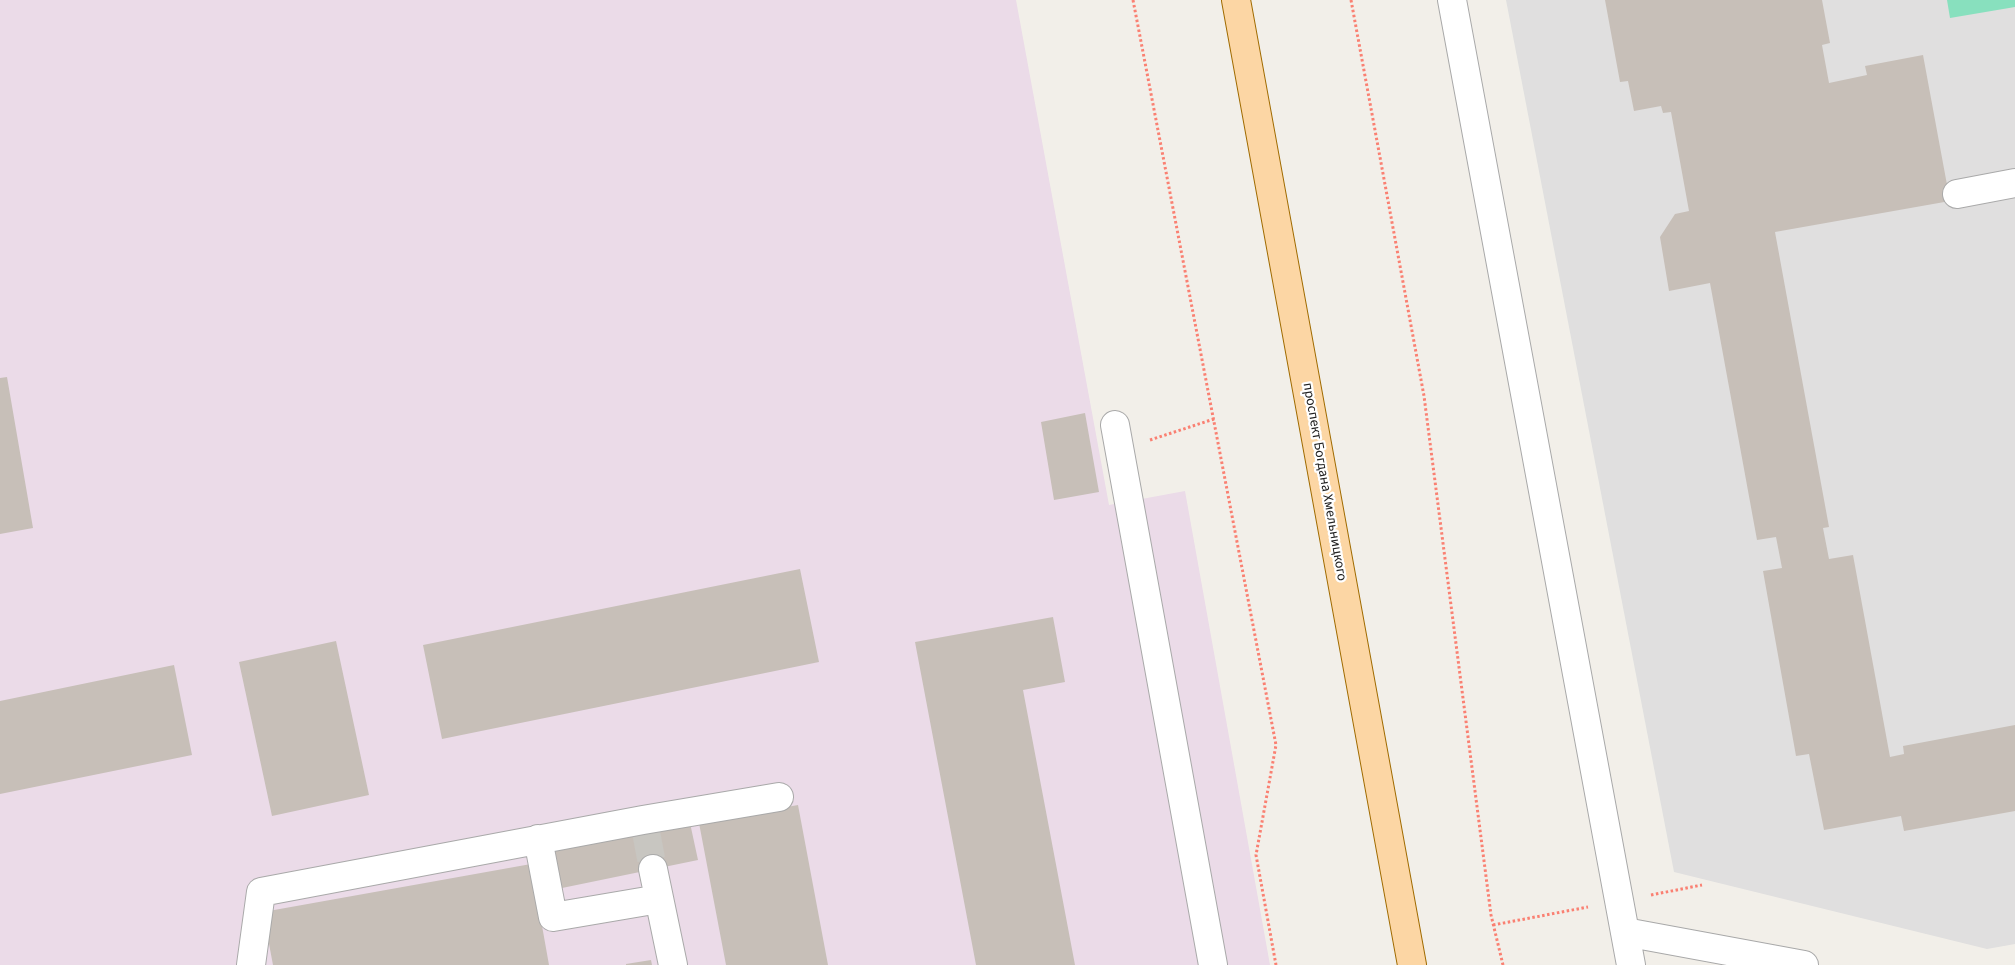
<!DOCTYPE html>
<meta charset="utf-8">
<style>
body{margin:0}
canvas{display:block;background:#f2efe9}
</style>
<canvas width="2015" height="965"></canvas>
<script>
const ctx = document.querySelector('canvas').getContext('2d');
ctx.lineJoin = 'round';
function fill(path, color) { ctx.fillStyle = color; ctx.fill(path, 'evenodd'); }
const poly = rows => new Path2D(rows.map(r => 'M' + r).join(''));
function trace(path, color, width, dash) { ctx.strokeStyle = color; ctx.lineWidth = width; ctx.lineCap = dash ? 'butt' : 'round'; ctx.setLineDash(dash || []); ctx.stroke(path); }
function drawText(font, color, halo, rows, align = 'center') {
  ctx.font = font + ' "Source Sans 3",sans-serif'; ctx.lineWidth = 4.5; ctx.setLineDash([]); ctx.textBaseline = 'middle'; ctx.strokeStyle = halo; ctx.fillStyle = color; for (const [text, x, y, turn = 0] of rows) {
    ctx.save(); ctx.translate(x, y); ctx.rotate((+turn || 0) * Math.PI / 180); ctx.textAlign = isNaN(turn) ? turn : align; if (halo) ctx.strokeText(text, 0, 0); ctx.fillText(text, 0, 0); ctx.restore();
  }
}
fill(poly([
 [1506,0,2015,0,2015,944,1987,949,1674,872]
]), '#e0dfdf');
fill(poly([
 [0,0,1016,0,1109,505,1185,491,1270,965,0,965]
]), '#ebdbe8');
fill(poly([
 [1947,0,2015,0,2015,7,1950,18]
]), '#88e0be');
fill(poly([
 [1605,0,1822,0,1830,43,1822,45,1829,83,1867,75,1865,66,1923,55,1950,201,1775,232,1829,527,1823,528,1829,559,1853,555,1890,757,1904,754,1903,746,2015,725,2015,811,1904,831,1901,816,1824,830,1809,754,1796,756,1763,571,1782,568,1776,537,1757,540,1710,283,1669,291,1660,237,1675,214,1689,211,1671,112,1663,113,1661,106,1634,111,1628,81,1620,82],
 [7,377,33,528,0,534,0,378],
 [1085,413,1099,492,1054,500,1041,422],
 [800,569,819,662,442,739,423,645],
 [1053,617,1065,682,1023,690,1075,965,976,965,915,642],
 [336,641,369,795,272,816,239,662],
 [174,665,192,755,0,794,0,701],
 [798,805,828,965,726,965,699,823],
 [690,823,698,860,562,888,554,851],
 [531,864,549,965,273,965,263,912],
 [651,960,652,965,626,965,626,964]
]), '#c7bfb8');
trace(poly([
 [646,832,653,869]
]), '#c8c6c1', 28, [28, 14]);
const minor = poly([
 [1452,0,1631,965],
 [1957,194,2015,183],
 [1115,425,1213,965],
 [538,839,553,917,659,899],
 [653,869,673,965],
 [1625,932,1804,965],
 [251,965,261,892,643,820,779,797]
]);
const major = poly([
 [1236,0,1412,965]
]);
trace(minor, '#a9a9a9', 30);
trace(major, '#a06b00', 30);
trace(poly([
 [1133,0,1276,745,1256,855,1276,965],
 [1351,0,1424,396,1491,915,1503,965],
 [1150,440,1214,419],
 [1651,895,1702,885],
 [1493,925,1588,907]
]), '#fa8072', 3, [2.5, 2.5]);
trace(minor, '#fff', 28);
trace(major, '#fcd6a4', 28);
drawText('14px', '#222', '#fff', [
 ["проспект Богдана Хмельницкого",1324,482,80]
]);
</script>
